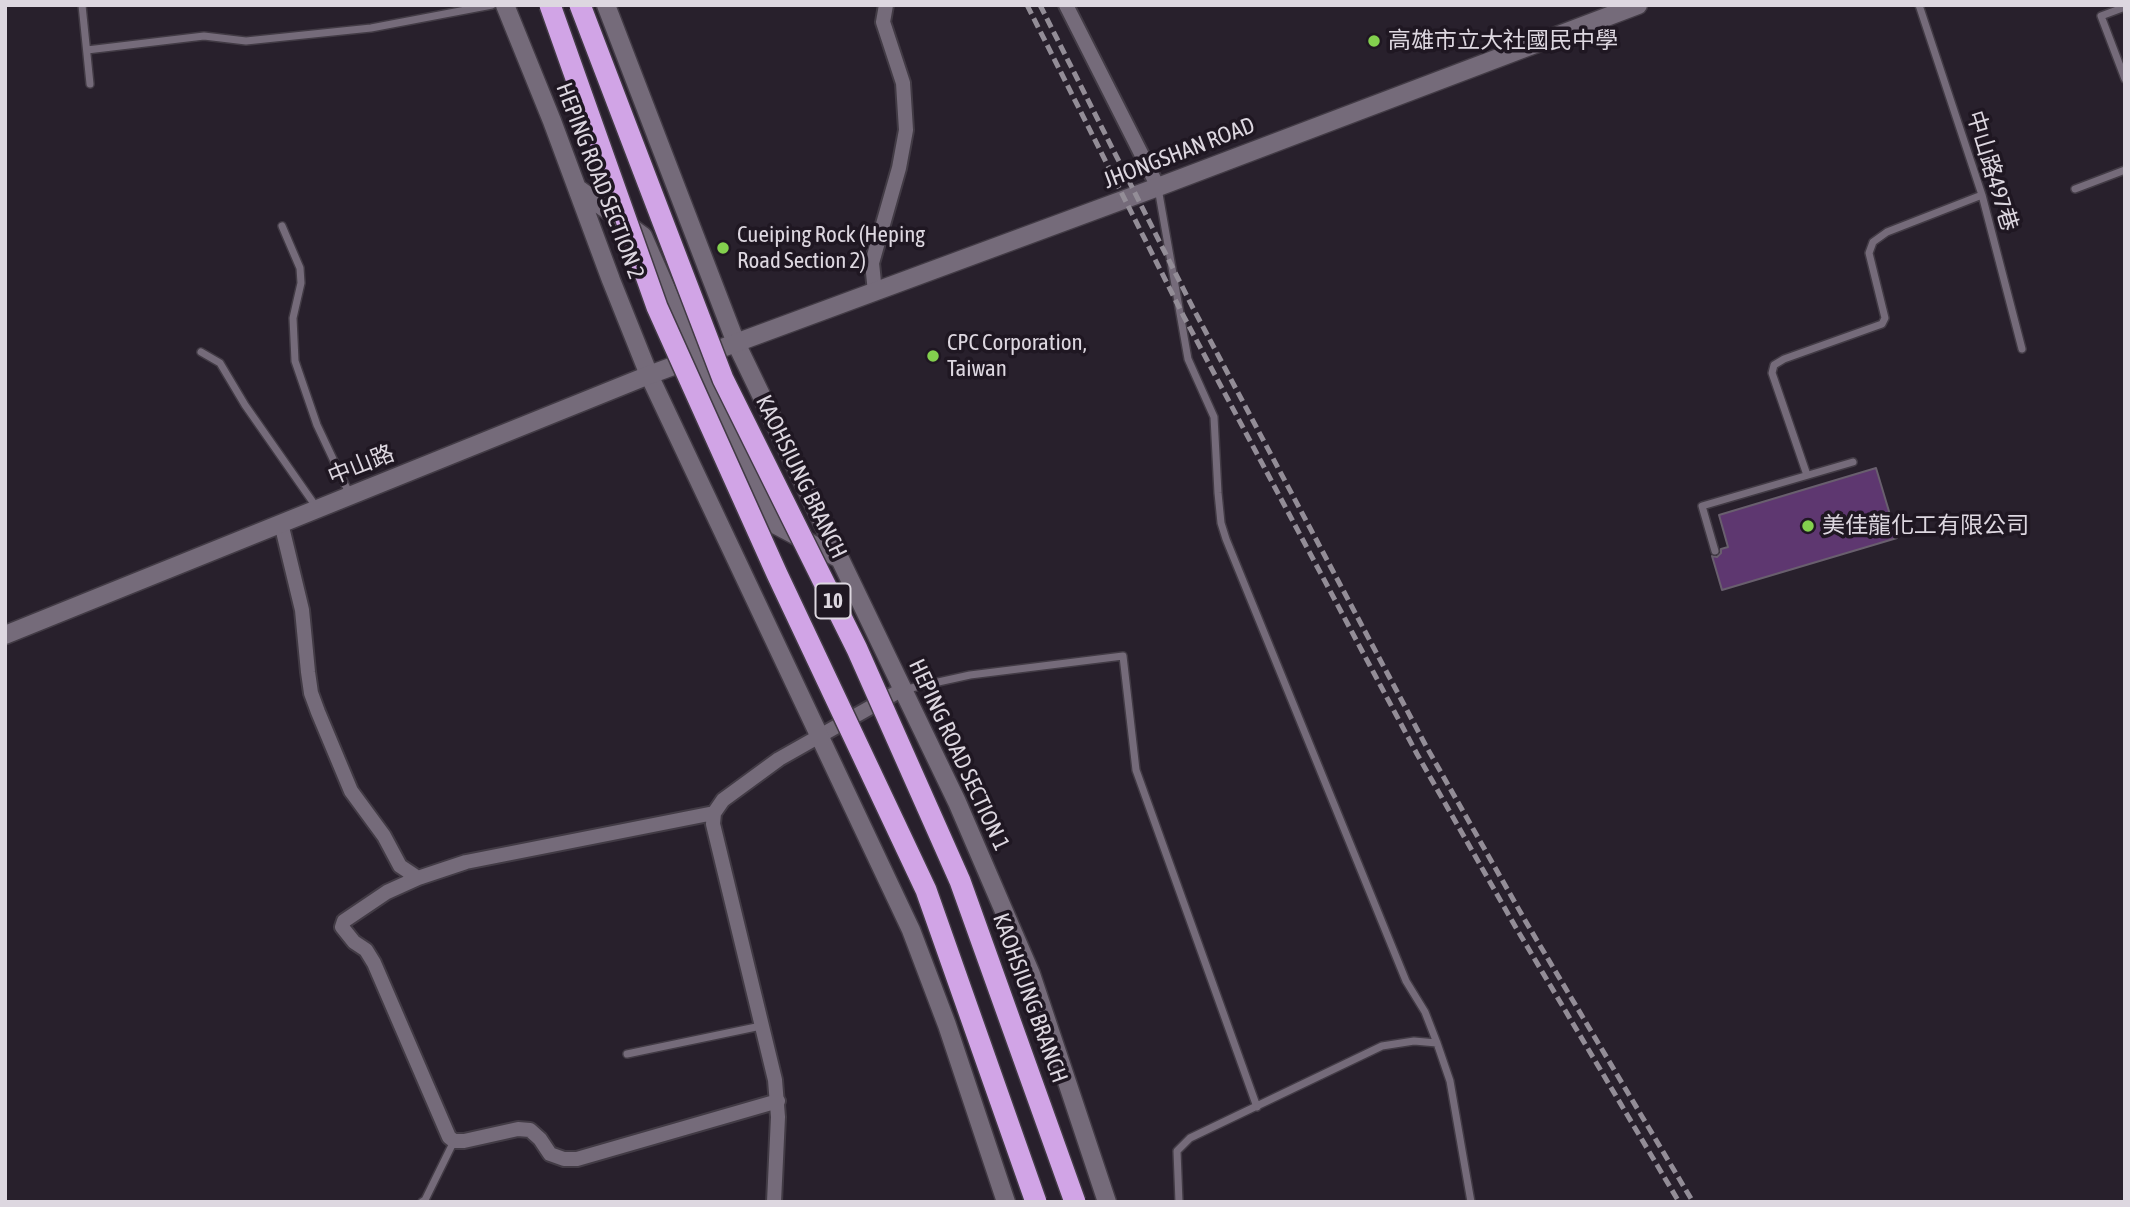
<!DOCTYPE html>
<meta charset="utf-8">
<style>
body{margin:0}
#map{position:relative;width:2130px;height:1207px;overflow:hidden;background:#28202c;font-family:"Asap Condensed",sans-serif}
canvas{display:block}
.frame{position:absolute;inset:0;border:7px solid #ddd7e0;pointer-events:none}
</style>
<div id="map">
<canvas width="2130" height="1207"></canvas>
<div class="frame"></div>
</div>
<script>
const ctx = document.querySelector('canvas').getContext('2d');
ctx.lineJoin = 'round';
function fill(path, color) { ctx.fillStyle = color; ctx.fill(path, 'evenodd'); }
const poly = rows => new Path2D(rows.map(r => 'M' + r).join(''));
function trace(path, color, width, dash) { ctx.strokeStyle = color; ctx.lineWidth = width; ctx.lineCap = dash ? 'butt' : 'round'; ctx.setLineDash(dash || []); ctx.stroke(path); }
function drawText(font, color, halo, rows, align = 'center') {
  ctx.font = font + ' "Asap Condensed","Noto Sans TC",sans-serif'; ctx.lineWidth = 7; ctx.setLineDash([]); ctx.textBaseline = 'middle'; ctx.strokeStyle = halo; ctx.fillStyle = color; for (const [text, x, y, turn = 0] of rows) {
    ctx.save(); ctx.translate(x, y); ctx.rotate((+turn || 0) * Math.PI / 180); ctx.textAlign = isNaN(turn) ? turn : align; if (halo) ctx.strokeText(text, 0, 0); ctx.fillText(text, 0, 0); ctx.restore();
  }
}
const building = poly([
 [1876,468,1897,538,1722,590,1712,556,1717,557,1721,553,1721,549,1728,547,1719,515,1876,468]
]);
fill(building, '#5e3770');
trace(building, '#695f6e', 2);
const service = poly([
 [82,5,90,84],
 [1919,5,1982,195,2022,349],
 [2125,7,2101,16,2125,79],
 [87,50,204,36,246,41,371,28,492,5],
 [1158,188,1188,359,1214,417,1218,493,1221,523,1226,539,1406,981,1425,1012,1437,1043,1450,1081,1471,1202],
 [2075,189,2125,170],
 [282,226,300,268,301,283,293,318,295,361,317,425,350,495],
 [201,352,220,363,245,405,317,508],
 [1807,475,1772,373,1774,365,1784,359,1882,324,1885,318,1869,253,1873,242,1887,232,1982,195],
 [1715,551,1702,506,1853,462],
 [902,690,970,675,1123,656,1136,770,1257,1107],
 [627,1054,761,1026],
 [422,1202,425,1200,454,1141],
 [1179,1202,1177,1151,1190,1138,1382,1046,1414,1041,1437,1043]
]);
const minor = poly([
 [1066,5,1158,187],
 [875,292,872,263,899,168,906,130,903,83,883,22,886,5],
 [281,523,302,610,308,672,311,693,318,712,351,791,384,836,400,866,418,878],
 [714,813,466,862,418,878,387,892,344,921,342,927,354,942,366,950,374,963,449,1137,454,1141,464,1141,518,1129,530,1130,540,1139,550,1154,564,1159,577,1159,778,1101],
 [774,1202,778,1117,775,1080,713,824,714,813,723,800,779,759,901,690]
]);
const tertiary = poly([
 [505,5,552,121,611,280,649,375,911,930,947,1025,1006,1202],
 [606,5,736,343,957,802,1031,974,1107,1202],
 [577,188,643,236,696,357,776,525,840,559]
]);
const secondary = poly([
 [5,635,649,375,1158,187,1638,5]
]);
trace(service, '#423b45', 10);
trace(minor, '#423b45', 18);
trace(tertiary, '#423b45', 21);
trace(secondary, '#423b45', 21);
trace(service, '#756b7a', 7);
trace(minor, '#756b7a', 14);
trace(tertiary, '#756b7a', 18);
trace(secondary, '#756b7a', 18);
trace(poly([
 [1027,5,1183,315,1417,754,1515,926,1679,1202],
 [1040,5,1193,308,1426,746,1526,922,1693,1202]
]), '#938d97', 5, [10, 5]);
const motorwayBridge = poly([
 [550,5,657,307,777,574,926,890,1036,1202],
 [580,5,723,379,857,649,960,881,1075,1202]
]);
trace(motorwayBridge, '#423b45', 24, []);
trace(motorwayBridge, '#d1a4e6', 21);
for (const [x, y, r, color] of [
 [1374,41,7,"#83d04e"],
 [723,248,7,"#83d04e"],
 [933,356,7,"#83d04e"],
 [1808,526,7,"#83d04e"]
]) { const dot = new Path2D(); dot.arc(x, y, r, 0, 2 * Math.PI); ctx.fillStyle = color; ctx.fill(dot); trace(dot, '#1f1722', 2.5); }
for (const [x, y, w] of [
 [833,601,35]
]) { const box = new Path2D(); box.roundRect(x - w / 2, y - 17.5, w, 35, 5); ctx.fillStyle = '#1f1722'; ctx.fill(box); trace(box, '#ddd7e0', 2); }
drawText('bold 21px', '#ddd7e0', null, [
 ["10",833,601]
]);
drawText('23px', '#ddd7e0', '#1f1722', [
 ["高雄市立大社國民中學",1388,41],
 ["Cueiping Rock (Heping",737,235],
 ["Road Section 2)",737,261],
 ["CPC Corporation,",947,343],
 ["Taiwan",947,369],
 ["美佳龍化工有限公司",1822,526]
], 'left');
drawText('23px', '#ddd7e0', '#1f1722', [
 ["JHONGSHAN ROAD",1179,153,-21],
 ["中山路497巷",1992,171,73],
 ["HEPING ROAD SECTION 2",600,181,69],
 ["中山路",361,465,-22],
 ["KAOHSIUNG BRANCH",801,477,64],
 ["HEPING ROAD SECTION 1",959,755,65],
 ["KAOHSIUNG BRANCH",1030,998,70]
]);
</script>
